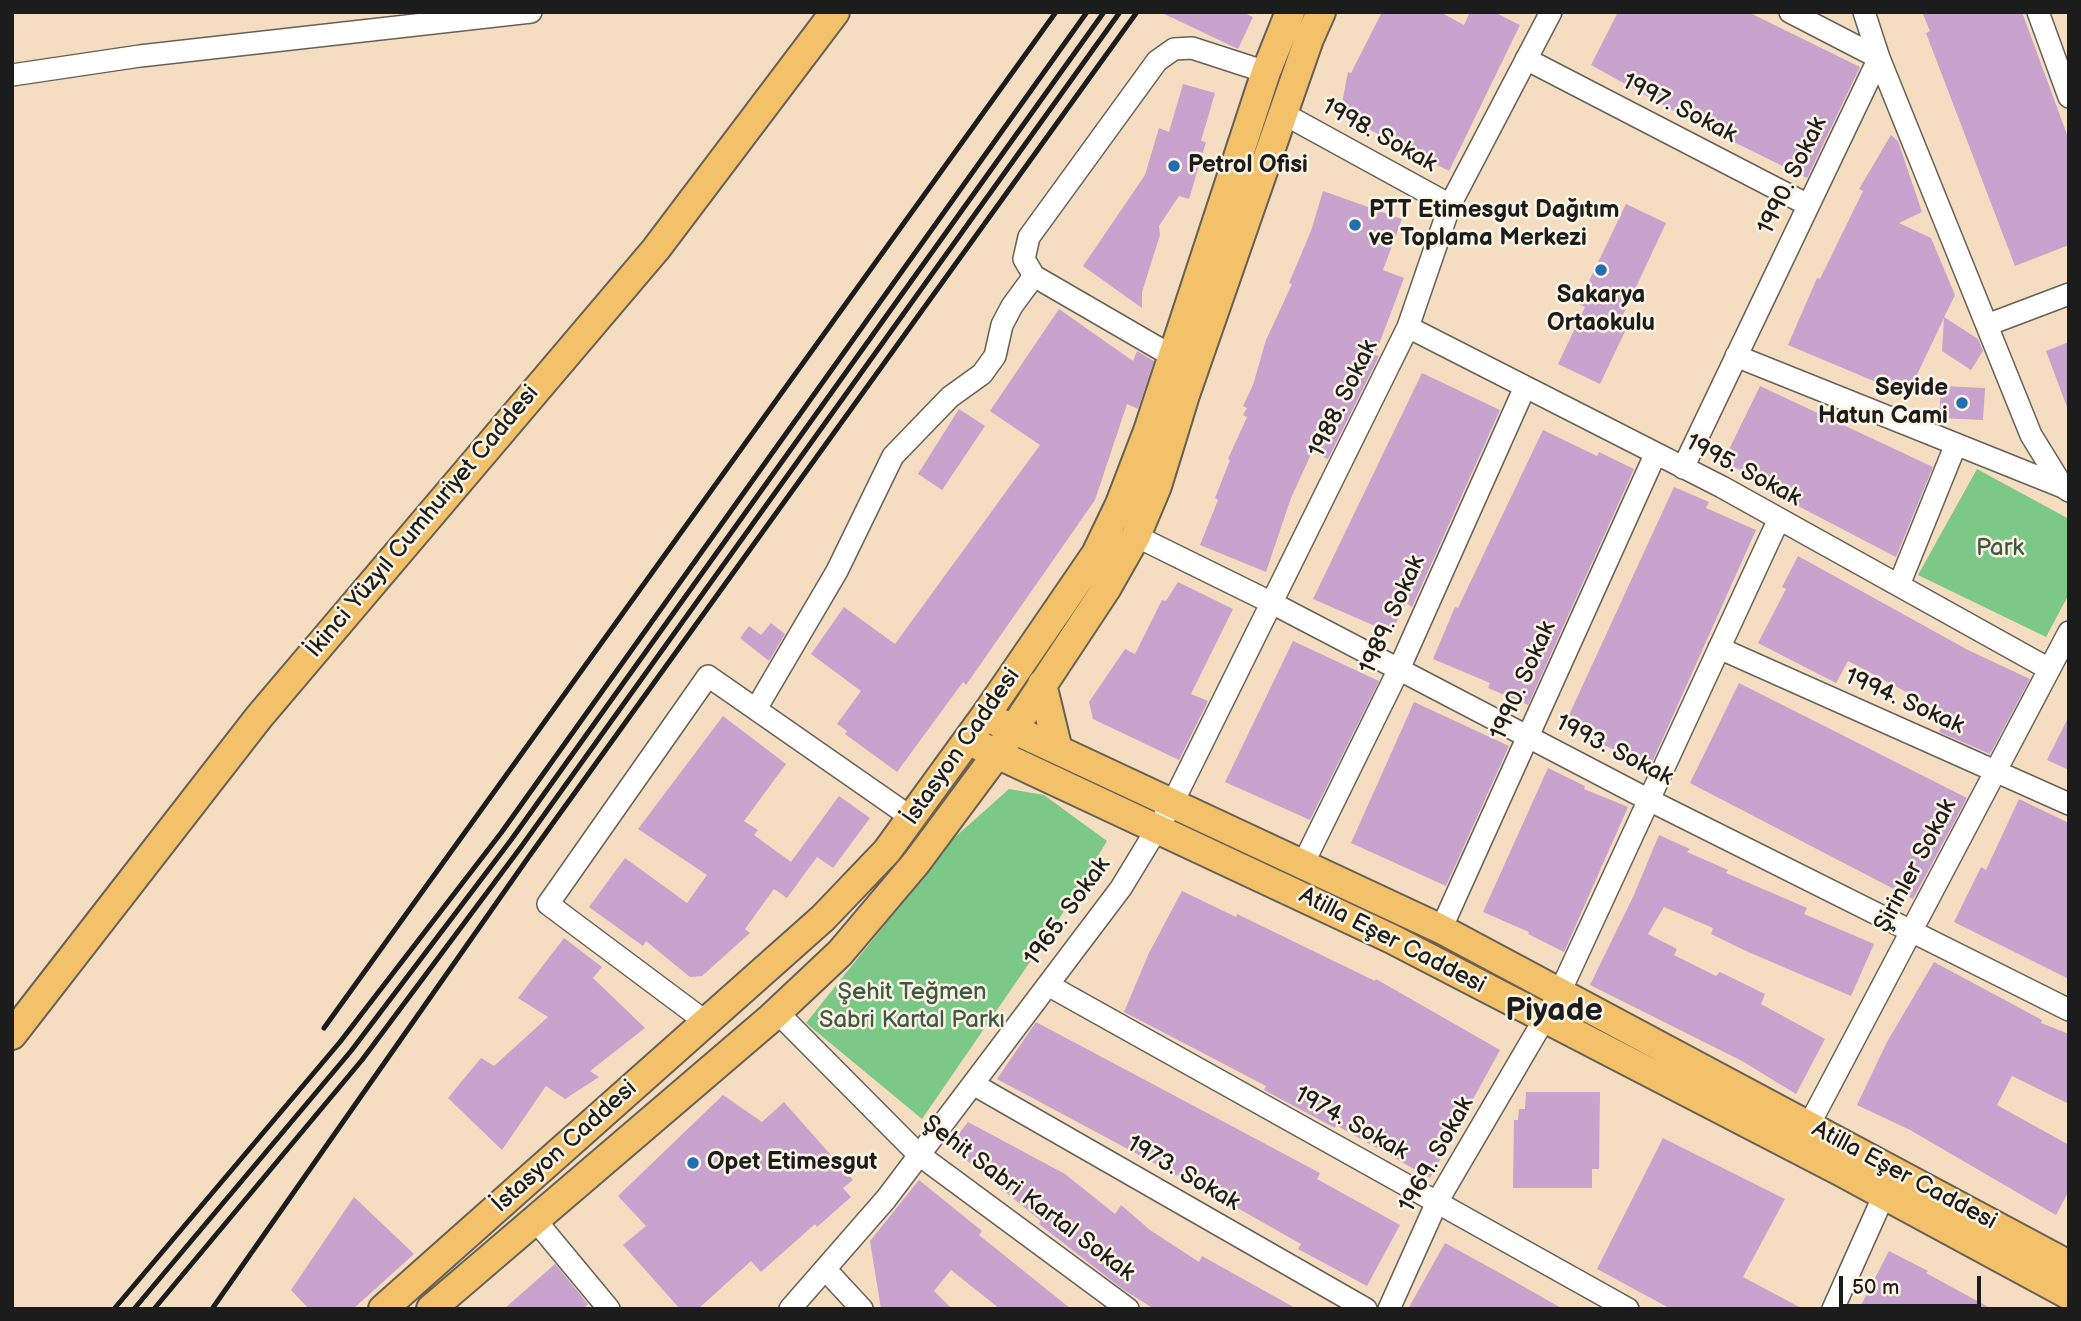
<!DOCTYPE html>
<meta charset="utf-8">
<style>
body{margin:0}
#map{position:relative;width:2081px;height:1321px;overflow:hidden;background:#f5ddc2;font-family:"Balsamiq Sans",sans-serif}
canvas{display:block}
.frame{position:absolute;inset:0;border:14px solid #1c1c1c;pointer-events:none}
.scale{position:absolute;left:1839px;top:1276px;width:142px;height:32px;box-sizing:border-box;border:4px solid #1c1c1c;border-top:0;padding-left:9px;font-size:21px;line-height:24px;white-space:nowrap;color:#1c1c1c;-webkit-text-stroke:5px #fcf5e5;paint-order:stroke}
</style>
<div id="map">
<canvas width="2081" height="1321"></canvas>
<div class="frame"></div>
<div class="scale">50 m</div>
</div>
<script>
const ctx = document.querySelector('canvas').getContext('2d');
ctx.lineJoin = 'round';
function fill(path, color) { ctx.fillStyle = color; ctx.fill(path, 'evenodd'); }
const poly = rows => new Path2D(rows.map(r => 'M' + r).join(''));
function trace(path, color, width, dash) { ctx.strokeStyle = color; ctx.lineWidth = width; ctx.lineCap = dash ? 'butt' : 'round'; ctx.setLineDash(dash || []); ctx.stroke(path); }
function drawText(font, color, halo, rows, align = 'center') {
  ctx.font = font + ' "Balsamiq Sans",sans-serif'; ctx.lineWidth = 5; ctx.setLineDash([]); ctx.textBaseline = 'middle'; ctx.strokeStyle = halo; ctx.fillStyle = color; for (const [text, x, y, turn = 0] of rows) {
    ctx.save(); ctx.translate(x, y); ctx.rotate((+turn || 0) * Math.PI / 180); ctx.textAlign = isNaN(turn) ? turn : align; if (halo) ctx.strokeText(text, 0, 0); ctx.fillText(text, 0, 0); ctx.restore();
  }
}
fill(poly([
 [1977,469,2069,519,2069,594,2046,637,1918,575],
 [1009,789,1044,795,1107,841,1054,927,922,1119,806,1023,954,838]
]), '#7cc887');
fill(poly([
 [1160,12,1242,12,1253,17,1238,49],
 [1382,12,1440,12,1464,25,1470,12,1494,12,1520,25,1449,171,1340,114,1348,72,1351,73],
 [1618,12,1748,12,1860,67,1807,178,1701,126,1591,65],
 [1922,12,2022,12,2069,140,2069,245,2015,266,1926,33,1930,31],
 [1183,84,1215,93,1201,141,1206,142,1189,199,1179,196,1159,226,1160,235,1142,292,1142,308,1083,266,1145,175,1159,128,1169,132],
 [1891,135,1898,141,1922,212,1899,223,1931,238,1955,295,1944,317,1978,339,1983,351,1971,370,1942,351,1944,318,1905,400,1875,385,1876,382,1788,345,1817,278,1820,279,1863,191,1859,189],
 [1323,191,1402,219,1383,270,1404,278,1375,355,1379,356,1328,459,1312,452,1291,498,1266,572,1200,545,1218,500,1215,498,1230,460,1228,459,1247,417,1243,415,1247,408,1243,406,1253,385,1266,340,1292,284,1289,283,1311,231],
 [1626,204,1666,223,1621,319,1629,323,1600,384,1558,364,1585,307,1578,304],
 [1059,309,1133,361,1137,351,1154,361,1138,409,1127,404,1095,500,966,685,963,682,897,772,845,734,847,731,837,724,861,691,811,654,844,607,895,644,1040,445,990,411],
 [2069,342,2069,407,2067,407,2046,351],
 [1422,373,1500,410,1412,607,1406,603,1391,633,1313,599],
 [1760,386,1933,467,1896,557,1771,492,1774,486,1723,462],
 [1941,386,1985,388,1983,420,1939,418],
 [959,409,985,426,942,490,918,474],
 [1543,430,1597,456,1599,452,1634,469,1528,705,1488,688,1490,683,1433,659,1455,607,1458,608],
 [1674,487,1709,502,1706,508,1756,530,1650,767,1564,726],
 [1798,556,1968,650,2030,679,1990,754,1939,732,1948,714,1848,661,1836,683,1758,643,1786,589,1782,587],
 [1178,582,1233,609,1191,694,1208,701,1179,760,1093,719,1089,702,1125,649,1135,654,1162,600,1166,601],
 [771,623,785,634,769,661,740,638,749,626,761,635],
 [1293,641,1379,681,1310,820,1225,782],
 [1739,683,1967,798,1913,899,1690,783],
 [1414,702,1509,746,1446,886,1351,843],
 [723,716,786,764,744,821,758,830,754,835,791,862,839,796,870,818,833,868,817,857,787,898,774,889,745,929,750,933,702,976,690,977,646,941,643,946,589,907,625,858,687,903,707,875,638,829],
 [2069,716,2069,770,2047,760],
 [1548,768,1585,786,1584,789,1628,807,1564,952,1528,934,1529,932,1483,912],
 [2019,799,2069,823,2069,979,1954,922,1981,867,1986,870],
 [1659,835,1690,849,1687,852,1728,870,1726,873,1807,908,1804,914,1874,944,1851,996,1746,951,1711,934,1713,928,1664,907,1648,934,1677,949,1674,955,1716,976,1720,972,1765,994,1761,1004,1825,1039,1796,1094,1742,1061,1590,985,1633,897],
 [1182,891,1236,917,1237,914,1375,981,1376,979,1500,1050,1430,1178,1336,1125,1335,1128,1264,1090,1266,1086,1124,1012,1149,953],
 [564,938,602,967,593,978,645,1028,590,1071,599,1077,565,1099,546,1086,502,1150,448,1098,481,1058,494,1066,548,1017,518,998],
 [1934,962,2042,1020,2041,1023,2069,1034,2069,1104,2012,1076,1997,1105,2069,1145,2069,1191,2056,1215,1910,1130,1857,1105,1887,1042],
 [1036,1022,1320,1173,1317,1179,1400,1225,1367,1286,1298,1249,1301,1244,1225,1201,997,1079],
 [1526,1092,1600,1092,1599,1169,1592,1169,1592,1188,1513,1188,1514,1120,1518,1120,1519,1109,1525,1109],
 [723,1095,762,1122,784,1102,853,1180,843,1188,851,1197,817,1227,815,1224,761,1272,751,1261,698,1309,680,1309,623,1245,646,1226,618,1196],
 [968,1122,1065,1174,1115,1214,1121,1205,1150,1230,1199,1262,1202,1256,1297,1309,1154,1309,1121,1288,1039,1224,1041,1221,949,1146],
 [1663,1138,1785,1199,1743,1277,1803,1309,1671,1309,1597,1269],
 [919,1180,982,1231,979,1235,1071,1309,1000,1309,951,1270,934,1291,952,1309,881,1309,870,1241],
 [354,1197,414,1254,353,1309,309,1309,291,1290],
 [1445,1243,1498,1272,1563,1309,1408,1309],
 [1889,1251,1928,1271,1926,1273,1992,1309,1859,1309],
 [555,1264,588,1304,583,1309,504,1309]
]), '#c7a3cd');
const minor = poly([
 [1864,12,1879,58,2031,435,2063,487,2069,491],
 [2038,12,2069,97],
 [1526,59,1808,205],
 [12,75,140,56,531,12],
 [1284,114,1450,205],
 [1987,325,2069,294],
 [1408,327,1722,487,2049,669],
 [1172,356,1034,276,1024,259,1029,237,1157,61,1174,49,1192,48,1266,72],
 [1736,356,2063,487],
 [1683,468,1879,58,1790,12],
 [1136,536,1272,603,1649,800,2069,1010],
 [1899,585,1956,444],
 [1719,648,2069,804],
 [756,709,837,571,893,456,950,397,982,374,995,356,1002,325,1012,306,1034,276],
 [1304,862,1399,669,1525,387],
 [1441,929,1655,455],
 [1048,985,1628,1309],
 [777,1012,918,1154,1128,1309],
 [706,1022,548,904,708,676,912,818],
 [973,1084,1366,1309],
 [1809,1125,2069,632],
 [536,1221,609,1309],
 [825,1269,862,1309],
 [790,1309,886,1199,1121,888,1172,804,1408,327,1450,205,1551,12],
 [1389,1309,1437,1202,1559,994,1779,519],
 [1833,1309,1884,1195]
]);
const major = poly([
 [1042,684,1058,750],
 [998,722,1441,929,2069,1265],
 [980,746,1392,939,1840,1171,2069,1295],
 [12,1035,259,717,656,249,835,12],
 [383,1309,823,918,887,851,985,716,1096,554,1120,504,1148,431,1266,72,1290,12],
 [431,1309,771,1018,840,953,916,863,997,754,1106,589,1136,536,1157,486,1185,395,1309,39,1321,12]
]);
trace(minor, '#686056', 24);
trace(major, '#686056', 32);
trace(minor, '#fff', 21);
trace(major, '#f4c16b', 28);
trace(poly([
 [324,1028,1056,12],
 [114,1309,340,1042,501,833,1087,12],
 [134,1309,351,1051,511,840,1104,12],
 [154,1309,362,1060,521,847,1120,12],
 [212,1309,530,855,1137,12]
]), '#1c1c1c', 5);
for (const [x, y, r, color] of [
 [1174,166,7,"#1f6fb2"],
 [1355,225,7,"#1f6fb2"],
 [1601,270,7,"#1f6fb2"],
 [1962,403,7,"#1f6fb2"],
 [693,1163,7,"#1f6fb2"]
]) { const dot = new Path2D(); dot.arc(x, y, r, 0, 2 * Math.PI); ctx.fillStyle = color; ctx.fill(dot); trace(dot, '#fcf5e5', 2.5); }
drawText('24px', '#1c1c1c', '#fcf5e5', [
 ["1997. Sokak",1679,109,27],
 ["1998. Sokak",1379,136,29],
 ["1990. Sokak",1793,176,-64],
 ["1988. Sokak",1344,399,-64],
 ["1995. Sokak",1743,471,28],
 ["İkinci Yüzyıl Cumhuriyet Caddesi",423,522,-50],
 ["1989. Sokak",1393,615,-66],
 ["1990. Sokak",1524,681,-66],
 ["1994. Sokak",1904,702,24],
 ["İstasyon Caddesi",962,747,-55],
 ["1993. Sokak",1614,751,27],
 ["Şirinler Sokak",1916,866,-62],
 ["1965. Sokak",1068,912,-54],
 ["Atilla Eşer Caddesi",1392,941,27],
 ["1974. Sokak",1351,1124,29],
 ["İstasyon Caddesi",565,1147,-42],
 ["1969. Sokak",1437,1155,-61],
 ["1973. Sokak",1183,1174,30],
 ["Atilla Eşer Caddesi",1904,1176,28],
 ["Şehit Sabri Kartal Sokak",1028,1199,37]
]);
drawText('bold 24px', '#1c1c1c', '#fcf5e5', [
 ["Petrol Ofisi",1188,166],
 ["PTT Etimesgut Dağıtım",1369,211],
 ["ve Toplama Merkezi",1369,239],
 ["Sakarya",1601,296,"center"],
 ["Ortaokulu",1601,324,"center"],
 ["Seyide",1948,389,"right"],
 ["Hatun Cami",1948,417,"right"],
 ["Opet Etimesgut",707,1163]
], 'left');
drawText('24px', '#3e5841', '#fcf5e5', [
 ["Park",2000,549],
 ["Şehit Teğmen",912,993],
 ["Sabri Kartal Parkı",912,1021]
]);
drawText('bold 32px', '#1c1c1c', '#fcf5e5', [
 ["Piyade",1554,1012]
]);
</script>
